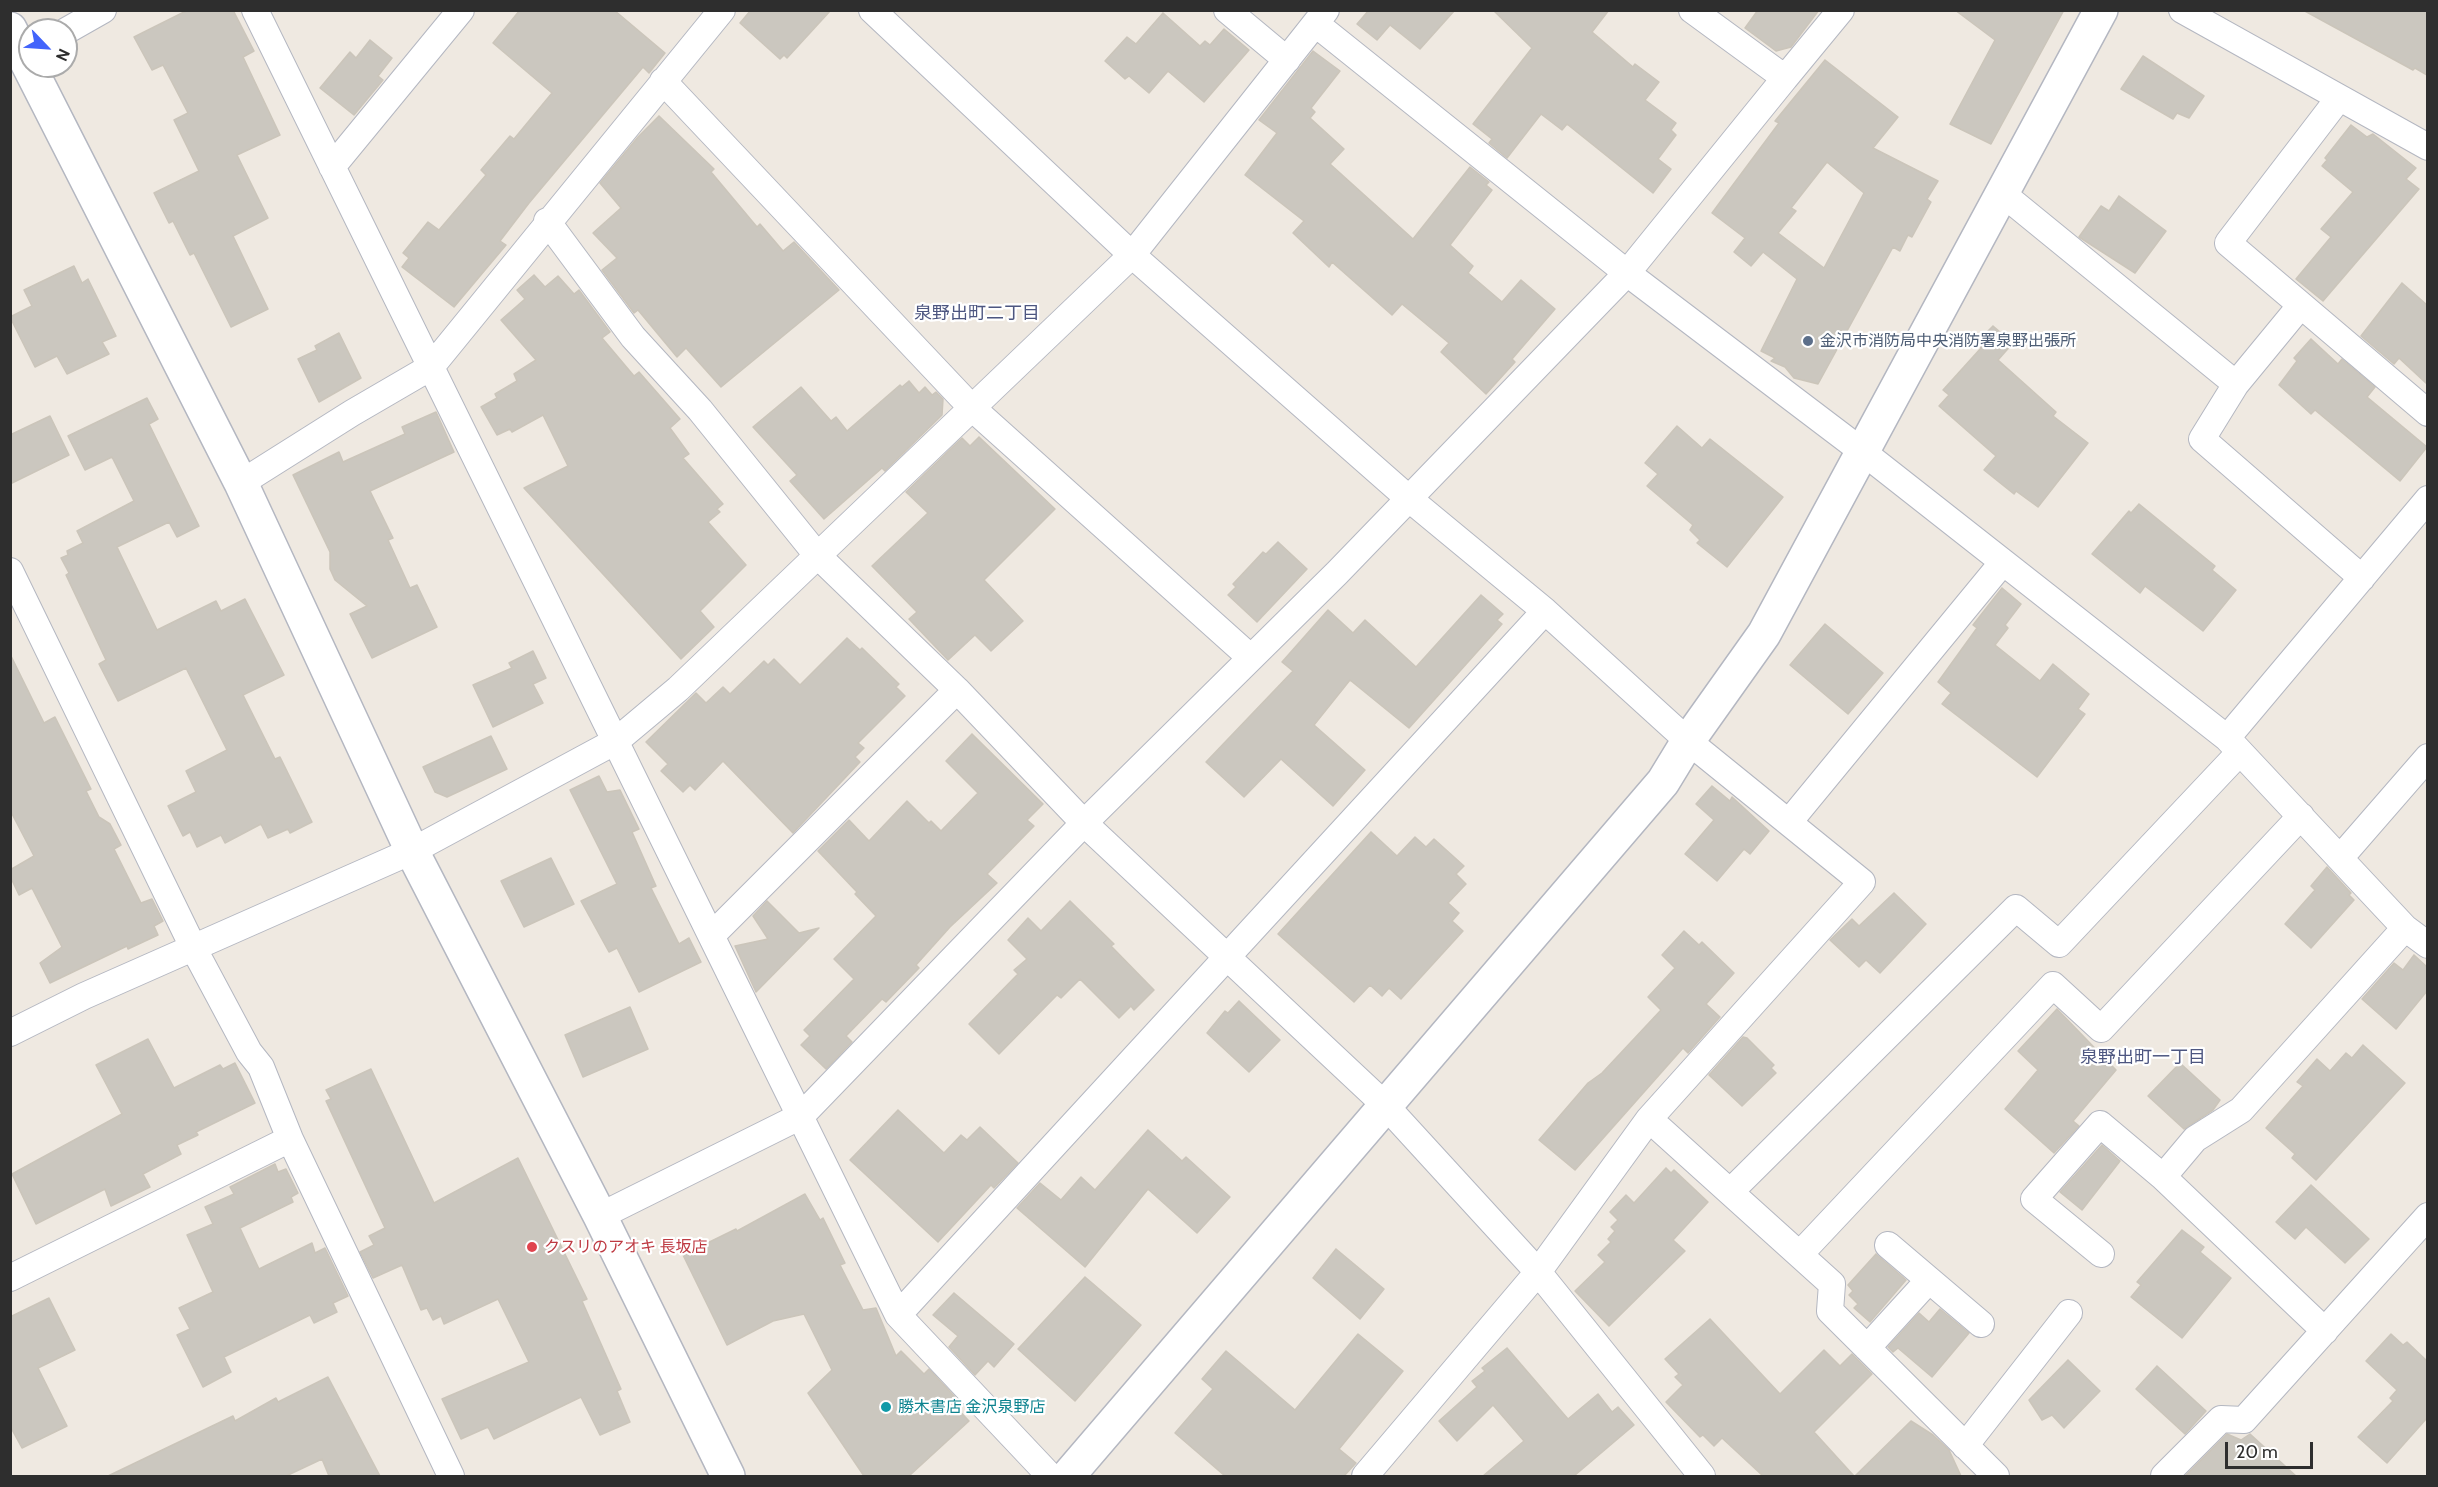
<!DOCTYPE html>
<meta charset="utf-8">
<style>
body{margin:0}
#map{position:relative;width:2438px;height:1487px;overflow:hidden;background:#efe9e1;font-family:Cabin,sans-serif}
canvas{display:block}
.frame{position:absolute;inset:0;border:12px solid #2e2e2e;pointer-events:none}
.north{position:absolute;left:18px;top:18px;width:60px;height:60px;box-sizing:border-box;background:#fff;border:2px solid #ababab;border-radius:50%;rotate:115deg;font-size:16px;font-weight:700;line-height:24px;text-align:center;color:#2e2e2e}
.north::after{content:'';display:block;margin:auto;width:21px;height:27px;background:#4264fb;clip-path:polygon(50% 0,100% 100%,50% 72%,0 100%)}
.scale{position:absolute;left:2225px;top:1442px;width:88px;height:27px;box-sizing:border-box;border:3px solid #2e2e2e;border-top:0;padding-left:8px;font-size:18px;line-height:21px;white-space:nowrap;color:#2e2e2e;-webkit-text-stroke:4px #fff;paint-order:stroke}
</style>
<div id="map">
<canvas width="2438" height="1487"></canvas>
<div class="frame"></div>
<div class="north">N</div>
<div class="scale">20 m</div>
</div>
<script>
const ctx = document.querySelector('canvas').getContext('2d');
ctx.lineJoin = 'round';
function fill(path, color) { ctx.fillStyle = color; ctx.fill(path, 'evenodd'); }
const poly = rows => new Path2D(rows.map(r => 'M' + r).join(''));
function trace(path, color, width, dash) { ctx.strokeStyle = color; ctx.lineWidth = width; ctx.lineCap = dash ? 'butt' : 'round'; ctx.setLineDash(dash || []); ctx.stroke(path); }
function drawText(font, color, halo, rows, align = 'center') {
  ctx.font = font + ' Cabin,"Noto Sans JP",sans-serif'; ctx.lineWidth = 4.5; ctx.setLineDash([]); ctx.textBaseline = 'middle'; ctx.strokeStyle = halo; ctx.fillStyle = color; for (const [text, x, y, turn = 0] of rows) {
    ctx.save(); ctx.translate(x, y); ctx.rotate((+turn || 0) * Math.PI / 180); ctx.textAlign = isNaN(turn) ? turn : align; if (halo) ctx.strokeText(text, 0, 0); ctx.fillText(text, 0, 0); ctx.restore();
  }
}
const building = poly([
 [188,10,233,10,254,51,243,57,280,135,237,155,268,218,233,236,268,309,231,327,194,253,190,255,173,221,169,223,154,193,199,171,174,120,188,113,163,65,152,70,134,37,188,10],
 [520,10,614,10,665,53,649,73,643,67,529,203,500,241,506,245,454,307,402,267,409,258,403,253,428,222,439,230,486,175,481,170,510,136,514,139,552,93,493,43,520,10],
 [751,10,831,10,787,58,784,55,780,59,740,23,751,10],
 [1369,10,1455,10,1420,49,1390,25,1377,40,1357,24,1369,10],
 [1493,10,1609,10,1592,32,1633,67,1635,64,1659,82,1645,100,1676,123,1671,130,1676,135,1658,159,1671,169,1653,193,1567,124,1562,130,1541,114,1507,158,1489,143,1492,139,1473,124,1532,48,1493,10],
 [1758,10,1819,10,1791,47,1776,51,1745,28,1758,10],
 [1955,10,2064,10,1991,144,1950,124,1995,40,1955,10],
 [2303,10,2427,10,2427,75,2415,68,2413,70,2303,10],
 [1163,13,1200,46,1205,41,1210,45,1224,29,1249,50,1204,102,1168,71,1149,93,1129,76,1125,79,1105,61,1127,37,1136,44,1163,13],
 [370,40,392,58,378,76,383,80,354,115,320,88,350,52,356,58,370,40],
 [1313,51,1340,71,1311,108,1315,112,1310,118,1344,149,1330,164,1413,239,1470,167,1489,182,1486,185,1492,190,1450,245,1473,266,1468,273,1502,302,1521,280,1555,309,1512,359,1515,362,1486,394,1441,352,1449,343,1402,304,1392,315,1332,262,1329,267,1293,233,1304,221,1245,175,1277,133,1259,120,1313,51],
 [2143,56,2204,96,2189,118,2177,113,2173,119,2121,89,2143,56],
 [1825,60,1898,117,1873,148,1938,181,1927,199,1931,202,1912,237,1908,235,1900,251,1893,247,1818,384,1794,378,1785,367,1771,361,1775,358,1761,351,1797,279,1763,252,1751,266,1734,252,1745,238,1712,213,1779,123,1775,121,1825,60],
 [1827,162,1864,193,1824,268,1778,233,1796,211,1791,208,1827,162],
 [659,116,714,169,711,172,757,227,760,224,783,251,794,242,839,290,721,387,686,348,677,357,638,310,634,313,602,270,617,258,593,233,621,208,600,183,638,137,659,116],
 [2351,125,2367,137,2373,134,2416,168,2406,179,2419,189,2323,301,2296,279,2331,237,2321,229,2353,192,2322,166,2327,160,2325,158,2351,125],
 [2119,196,2166,231,2135,273,2079,237,2101,206,2109,211,2119,196],
 [74,266,82,283,88,279,116,336,102,342,109,354,67,374,57,356,35,367,10,317,32,306,24,290,74,266],
 [534,275,545,287,558,276,574,294,579,290,610,332,602,338,634,376,639,372,680,419,670,428,689,454,683,458,723,504,717,509,720,512,708,522,746,565,700,611,714,627,681,659,524,488,568,466,543,415,512,432,510,429,497,435,481,407,497,398,495,394,517,381,514,374,536,360,501,320,525,299,517,290,534,275],
 [2402,283,2427,305,2427,384,2399,358,2394,364,2361,336,2402,283],
 [1993,326,2013,343,1998,360,2056,412,2053,416,2088,443,2038,507,2016,491,2014,494,1984,470,1996,456,1939,406,1949,395,1943,390,1981,348,1976,343,1993,326],
 [339,333,361,378,319,402,298,359,317,350,315,346,339,333],
 [2311,339,2338,364,2342,359,2375,387,2367,397,2427,447,2400,481,2315,410,2311,414,2279,385,2297,361,2294,358,2311,339],
 [909,381,919,393,925,387,932,395,936,392,943,399,942,415,885,471,882,468,824,519,790,481,797,475,753,427,801,387,831,421,836,417,847,431,900,385,902,387,909,381],
 [147,398,158,419,149,424,199,526,177,537,169,522,117,547,157,630,216,601,221,611,245,599,284,675,243,695,275,759,280,757,312,822,290,833,288,829,268,838,261,824,225,843,221,835,197,847,190,832,183,836,168,806,196,792,186,771,227,750,186,668,118,701,99,664,106,660,66,575,69,573,61,558,68,555,67,551,83,543,77,531,134,501,112,457,85,470,68,436,147,398],
 [436,412,454,452,370,491,393,538,388,540,410,588,417,585,437,627,372,658,350,614,367,606,335,580,330,569,330,552,293,475,339,452,343,462,405,434,402,427,436,412],
 [50,416,69,455,10,484,10,435,50,416],
 [1677,426,1702,448,1710,439,1783,497,1727,567,1697,543,1700,540,1690,530,1693,525,1647,486,1658,474,1645,463,1677,426],
 [979,437,1055,509,984,580,1023,621,991,651,975,635,948,660,909,619,917,612,872,566,928,513,906,492,962,438,970,446,979,437],
 [2139,504,2215,566,2212,570,2236,590,2203,631,2145,586,2140,593,2092,554,2129,511,2131,513,2139,504],
 [1278,542,1307,569,1257,622,1228,595,1236,587,1233,584,1263,552,1266,554,1278,542],
 [2002,588,2021,604,2005,625,2008,628,1995,645,2040,681,2053,664,2089,694,2078,709,2085,714,2037,777,1942,704,1951,693,1938,682,1977,628,1973,625,2002,588],
 [1481,595,1503,614,1497,620,1502,624,1409,728,1350,680,1314,725,1365,770,1333,806,1281,759,1244,797,1206,762,1293,671,1282,662,1328,610,1353,633,1365,620,1416,667,1481,595],
 [1825,624,1883,673,1848,714,1790,665,1825,624],
 [847,638,860,650,862,648,899,684,896,687,905,696,858,743,864,748,855,757,860,762,793,833,723,761,695,790,690,785,683,792,661,771,668,764,646,742,696,693,706,703,723,687,730,694,764,661,768,665,774,659,800,685,847,638],
 [533,651,546,678,533,684,543,703,493,727,473,685,512,668,509,663,533,651],
 [10,654,44,723,55,717,91,789,86,791,99,817,110,824,121,845,114,849,141,903,152,899,163,921,154,926,158,935,128,949,127,946,50,983,40,963,62,947,32,888,19,895,10,876,10,870,34,856,10,810,10,654],
 [972,734,1043,804,1027,820,1034,826,987,874,997,883,950,927,916,965,919,968,886,1002,882,999,846,1036,852,1042,826,1069,801,1045,810,1036,804,1030,854,979,834,959,876,916,855,894,857,892,818,851,849,820,869,841,907,801,929,823,931,821,941,831,978,793,946,761,972,734],
 [491,736,507,769,447,797,435,792,423,767,491,736],
 [599,776,607,792,620,790,639,829,632,832,656,886,651,888,679,944,689,938,701,962,639,992,617,948,609,952,581,901,617,884,570,790,599,776],
 [1712,786,1730,801,1732,797,1769,831,1750,854,1744,849,1717,881,1685,854,1714,820,1696,804,1712,786],
 [1371,832,1397,856,1415,837,1426,847,1434,839,1464,866,1456,874,1466,884,1448,903,1459,913,1452,921,1463,931,1401,999,1389,988,1382,996,1370,985,1354,1002,1278,934,1371,832],
 [551,858,574,904,524,927,501,881,551,858],
 [2327,867,2351,893,2349,895,2354,900,2311,948,2285,924,2315,890,2311,886,2327,867],
 [1894,893,1926,924,1880,973,1866,960,1859,967,1830,940,1852,919,1859,926,1894,893],
 [767,901,799,933,819,928,756,992,735,946,768,939,753,916,767,901],
 [1070,901,1114,944,1111,946,1154,990,1134,1010,1131,1006,1119,1018,1080,979,1061,998,1057,995,999,1054,969,1024,1018,974,1014,970,1027,959,1008,940,1028,918,1041,931,1070,901],
 [1684,931,1699,945,1702,942,1734,973,1706,1004,1720,1017,1688,1053,1683,1048,1575,1170,1539,1140,1588,1083,1602,1073,1661,1010,1648,997,1675,968,1662,955,1684,931],
 [2414,955,2427,967,2427,991,2396,1029,2362,999,2394,963,2403,970,2414,955],
 [1239,1001,1280,1040,1249,1072,1207,1033,1225,1011,1228,1013,1239,1001],
 [630,1007,648,1049,583,1077,565,1035,630,1007],
 [2057,1009,2116,1070,2073,1121,2079,1126,2054,1153,2005,1109,2038,1070,2018,1051,2057,1009],
 [1743,1037,1747,1038,1774,1065,1771,1068,1776,1073,1742,1106,1709,1075,1743,1037],
 [148,1039,174,1088,220,1065,223,1069,235,1063,255,1103,196,1132,198,1135,177,1145,181,1154,143,1174,150,1187,111,1206,105,1189,36,1224,12,1174,122,1114,96,1065,148,1039],
 [2363,1045,2405,1083,2316,1180,2292,1158,2295,1154,2266,1128,2303,1086,2297,1082,2317,1059,2330,1071,2346,1053,2352,1058,2363,1045],
 [2180,1063,2220,1100,2213,1110,2184,1129,2148,1096,2180,1063],
 [371,1069,434,1203,518,1158,587,1299,582,1301,621,1389,617,1391,630,1422,600,1435,581,1397,494,1439,488,1427,461,1439,442,1399,529,1362,498,1299,444,1324,441,1316,433,1320,427,1308,421,1310,402,1265,373,1278,360,1252,374,1245,369,1236,385,1228,326,1101,331,1099,326,1090,371,1069],
 [898,1110,944,1153,961,1135,967,1140,980,1127,1018,1163,994,1188,991,1185,938,1242,850,1160,898,1110],
 [1148,1130,1182,1161,1186,1157,1230,1197,1197,1233,1148,1189,1085,1267,1017,1208,1040,1183,1061,1200,1081,1177,1095,1190,1148,1130],
 [2102,1145,2120,1161,2082,1210,2060,1192,2102,1145],
 [275,1164,278,1172,286,1169,298,1193,291,1197,293,1202,240,1228,259,1269,312,1243,315,1253,325,1248,348,1296,333,1303,337,1312,314,1323,310,1315,224,1357,231,1372,203,1387,177,1335,190,1329,179,1308,213,1292,187,1235,213,1224,205,1207,234,1194,230,1187,275,1164],
 [1666,1168,1671,1173,1674,1170,1708,1202,1673,1240,1685,1251,1609,1326,1575,1291,1605,1262,1598,1255,1611,1242,1608,1239,1615,1231,1611,1227,1618,1220,1610,1212,1626,1195,1634,1203,1666,1168],
 [2311,1185,2369,1239,2345,1263,2306,1227,2295,1239,2276,1222,2311,1185],
 [805,1194,820,1220,823,1218,845,1263,840,1265,863,1310,876,1308,896,1356,901,1351,924,1374,929,1369,955,1397,951,1402,969,1421,909,1476,864,1476,808,1393,832,1370,804,1314,773,1321,727,1345,683,1255,736,1229,737,1231,805,1194],
 [2182,1230,2204,1247,2200,1252,2231,1278,2182,1338,2131,1297,2141,1285,2137,1282,2182,1230],
 [1336,1249,1384,1289,1360,1319,1313,1278,1336,1249],
 [1876,1254,1906,1280,1870,1322,1854,1308,1858,1304,1849,1295,1853,1291,1848,1285,1876,1254],
 [1085,1277,1141,1325,1075,1401,1018,1349,1085,1277],
 [954,1293,1014,1344,994,1367,988,1361,975,1375,949,1347,958,1336,933,1315,954,1293],
 [49,1298,75,1350,38,1368,67,1426,22,1448,10,1426,10,1317,49,1298],
 [1940,1309,1969,1333,1932,1377,1898,1348,1893,1352,1888,1347,1919,1313,1929,1322,1940,1309],
 [1710,1319,1780,1394,1824,1350,1840,1366,1852,1354,1872,1374,1814,1432,1854,1476,1763,1476,1722,1438,1714,1446,1703,1435,1700,1437,1666,1402,1683,1385,1675,1377,1679,1374,1665,1359,1710,1319],
 [1358,1334,1403,1371,1339,1449,1356,1463,1344,1476,1225,1476,1175,1433,1213,1389,1202,1379,1226,1351,1295,1410,1358,1334],
 [2391,1334,2403,1345,2407,1342,2427,1361,2427,1418,2387,1463,2358,1437,2393,1401,2390,1398,2397,1390,2366,1361,2391,1334],
 [1507,1348,1568,1419,1598,1394,1612,1412,1618,1407,1634,1425,1574,1476,1483,1476,1524,1441,1493,1405,1457,1441,1439,1421,1477,1387,1472,1381,1485,1371,1482,1368,1507,1348],
 [2068,1360,2100,1391,2064,1428,2052,1415,2042,1420,2029,1400,2068,1360],
 [2157,1366,2206,1411,2185,1434,2136,1389,2157,1366],
 [328,1377,380,1476,329,1476,322,1459,286,1476,108,1476,233,1416,235,1421,276,1398,278,1402,328,1377],
 [1911,1421,1933,1435,1949,1450,1961,1476,1855,1476,1911,1421],
 [2227,1434,2241,1440,2250,1434,2296,1476,2185,1476,2227,1434]
]);
fill(building, '#cbc7bf');
trace(building, '#cbc5ba', 1.5);
const street = poly([
 [255,10,898,1315,1050,1476],
 [872,10,1132,255,1407,497,1545,611,1688,741,1862,882,1649,1119],
 [1227,10,1287,60],
 [2182,10,2428,147],
 [1316,24,1627,273,1863,452,2227,738,2405,928,2428,945],
 [66,31,103,10],
 [1785,78,1841,10],
 [663,81,971,407,1251,658],
 [2339,98,2228,243,2428,413],
 [332,167,461,10],
 [2003,194,2236,384,2202,439,2362,578],
 [547,221,633,337,700,410,817,555,957,690,1084,823,1386,1106,1538,1272,1702,1476],
 [2236,384,2301,305],
 [241,483,352,413,431,367,722,10],
 [10,571,194,949,249,1052,261,1067,290,1139,451,1476],
 [2227,738,2428,499],
 [1789,822,2003,562],
 [2341,857,2428,757],
 [712,935,957,690],
 [10,1033,84,996,412,851,616,741,678,689,1132,255,1326,10],
 [2163,1177,2325,1331],
 [1730,1192,2016,908,2059,944,2240,752],
 [600,1216,801,1116,1084,823,1337,573,1627,273,1785,78,1692,10],
 [1888,1245,1981,1324],
 [1800,1254,2053,985,2101,1029,2301,816],
 [2101,1254,2034,1199,2100,1124,2163,1177,2195,1139,2241,1110,2405,928],
 [10,1278,290,1139],
 [898,1315,1545,611],
 [1867,1348,1929,1280],
 [1965,1446,2069,1313],
 [1365,1476,1538,1272,1649,1119,1832,1284,1830,1311,1996,1476],
 [2164,1476,2221,1419,2244,1420,2428,1216]
]);
const secondary = poly([
 [10,29,241,483,412,851,600,1216,728,1476],
 [1068,1476,1663,782,1688,741,1764,634,2101,10]
]);
trace(street, '#b4b7c1', 28);
trace(secondary, '#b4b7c1', 36);
trace(street, '#fff', 26);
trace(secondary, '#fff', 33);
for (const [x, y, r, color] of [
 [1808,341,6,"#5c6f8a"],
 [532,1247,6,"#e0444e"],
 [886,1407,6,"#0f9aa8"]
]) { const dot = new Path2D(); dot.arc(x, y, r, 0, 2 * Math.PI); ctx.fillStyle = color; ctx.fill(dot); trace(dot, '#fff', 2); }
drawText('16px', '#4e5e75', '#fff', [
 ["金沢市消防局中央消防署泉野出張所",1820,341]
], 'left');
drawText('16px', '#be3a42', '#fff', [
 ["クスリのアオキ 長坂店",544,1247]
], 'left');
drawText('16px', '#0d838f', '#fff', [
 ["勝木書店 金沢泉野店",898,1407]
], 'left');
drawText('18px', '#4d5680', '#fff', [
 ["泉野出町二丁目",977,314],
 ["泉野出町一丁目",2143,1058]
]);
</script>
